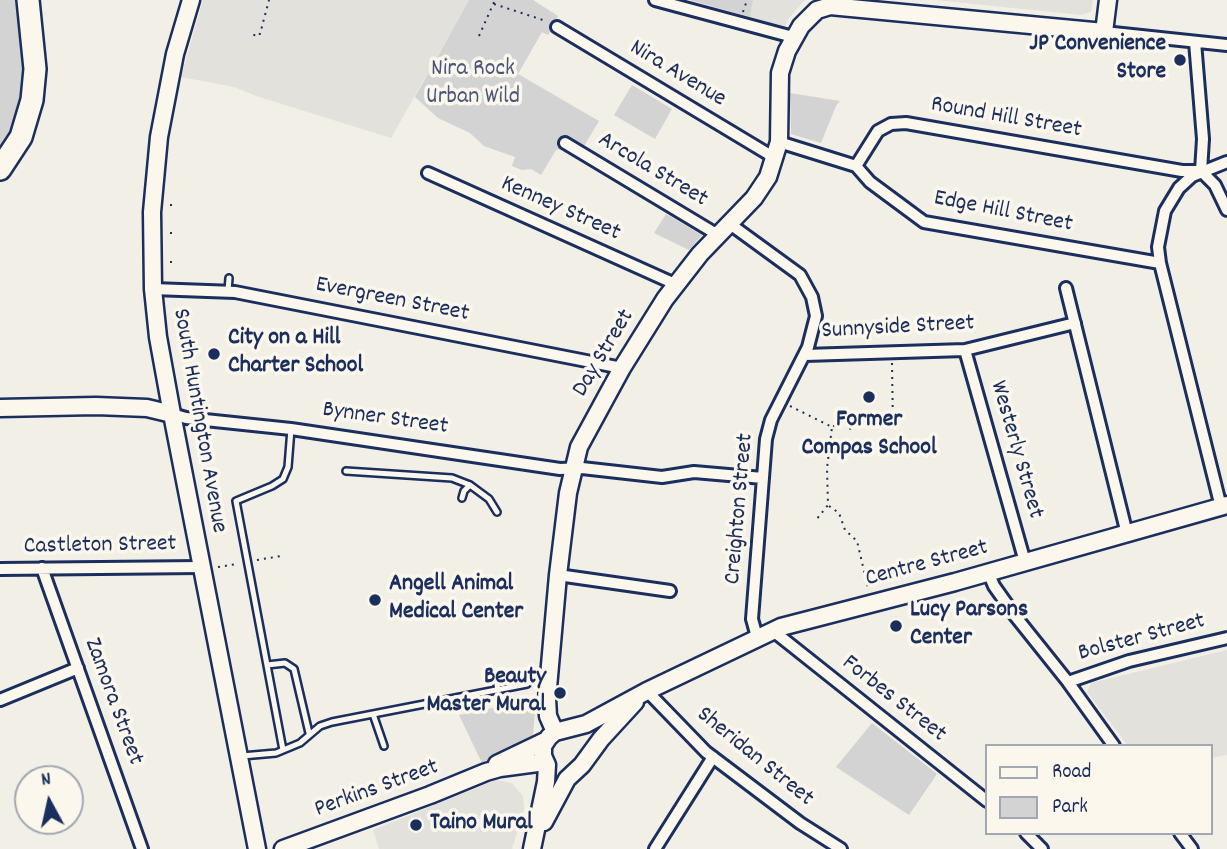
<!DOCTYPE html>
<style>
body{margin:0}
#map{position:relative;width:1227px;height:849px;overflow:hidden;background:#f2efe6;font-family:Dekko,sans-serif}
canvas{display:block}
.legend{position:absolute;left:985px;top:744px;width:228px;height:91px;box-sizing:border-box;background:#fbf7ec;border:2px solid #a1a7b3;margin:0;padding:9px 12px;list-style:none;font-size:21px;color:#1b2f5e}
.legend li{display:flex;align-items:center;gap:14px;height:35px}
.legend b{width:35px;border:2px solid #a1a7b3}
.north{position:absolute;left:14px;top:765px;width:70px;height:70px;box-sizing:border-box;background:#fbf7ec;border:2px solid #a1a7b3;border-radius:50%;rotate:352deg;font-size:19px;font-weight:700;line-height:28px;text-align:center;color:#1b2f5e}
.north::after{content:'';display:block;margin:auto;width:24px;height:32px;background:#1b2f5e;clip-path:polygon(50% 0,100% 100%,50% 72%,0 100%)}
</style>
<div id="map">
<canvas width="1227" height="849"></canvas>
<ul class="legend">
<li><b style="height:9px;background:#fbf7ec"></b>Road</li>
<li><b style="height:19px;background:#d2d3d2"></b>Park</li>
</ul>
<div class="north">N</div>
</div>
<script>
const ctx = document.querySelector('canvas').getContext('2d');
ctx.lineJoin = 'round';
function fill(path, color) { ctx.fillStyle = color; ctx.fill(path, 'evenodd'); }
const poly = rows => new Path2D(rows.map(r => 'M' + r).join(''));
function trace(path, color, width, dash) { ctx.strokeStyle = color; ctx.lineWidth = width; ctx.lineCap = dash ? 'butt' : 'round'; ctx.setLineDash(dash || []); ctx.stroke(path); }
function drawText(font, color, halo, rows, align = 'center') {
  ctx.font = font + ' Dekko,sans-serif'; ctx.lineWidth = 7; ctx.setLineDash([]); ctx.textBaseline = 'middle'; ctx.strokeStyle = halo; ctx.fillStyle = color; for (const [text, x, y, turn = 0] of rows) {
    ctx.save(); ctx.translate(x, y); ctx.rotate((+turn || 0) * Math.PI / 180); ctx.textAlign = isNaN(turn) ? turn : align; if (halo) ctx.strokeText(text, 0, 0); ctx.fillText(text, 0, 0); ctx.restore();
  }
}
fill(poly([
 [203,0,469,0,391,138,256,96,234,87,181,77],
 [753,0,805,0,789,18,785,27,750,17],
 [935,0,1093,0,1091,12,1081,15],
 [1227,650,1227,755,1211,758,1211,746,1128,746,1087,692,1091,683],
 [496,780,512,783,523,796,524,809,512,849,379,849,373,830]
]), '#e2e1dc');
fill(poly([
 [0,0,15,0,23,44,24,64,24,92,16,119,0,150],
 [469,0,533,0,558,16,548,35,542,32,518,74,599,121,584,146,569,137,562,149,556,150,541,175,531,169,522,170,512,166,515,157,484,146,470,133,438,118,415,97],
 [689,0,753,0,750,17],
 [632,85,672,109,655,139,614,115],
 [790,93,840,101,836,106,821,143,791,134],
 [666,214,702,235,689,250,654,233],
 [536,699,533,735,482,763,459,715],
 [872,723,937,774,909,815,836,767]
]), '#d2d3d2');
const lane = poly([
 [228,291,229,278],
 [346,471,452,478,470,485,464,491,462,498],
 [470,485,489,499,497,512],
 [267,665,285,663,294,669,309,733],
 [496,679,498,690],
 [373,714,384,746],
 [283,750,236,501,272,486,283,479,288,467,291,429],
 [242,756,276,753,300,743,320,726,332,722,527,684,529,681,528,673]
]);
const street = poly([
 [655,0,793,37],
 [557,27,775,158],
 [1104,32,1227,45],
 [1195,42,1203,139,1201,171],
 [779,142,856,166],
 [565,143,718,235],
 [856,166,878,131,891,124,906,123,1182,171,1201,171,1215,185,1227,210],
 [856,166,870,182,924,222,1160,263],
 [428,173,675,284],
 [730,224,800,275,812,297,816,316,808,347,771,420,766,439,752,619,757,637],
 [1066,288,1127,534],
 [153,289,235,292,622,368],
 [965,350,1025,562],
 [805,355,965,350,1075,323],
 [172,414,186,418,291,429,560,469,582,468,662,477,694,472,763,478],
 [1221,507,1160,263,1158,247,1165,211,1179,188,1192,176,1227,162],
 [42,568,142,849],
 [0,569,201,567],
 [988,572,994,586,1016,617,1068,682,1114,746],
 [558,575,670,591],
 [772,630,987,801],
 [1068,682,1129,661,1227,638],
 [647,691,706,752,800,823,841,849],
 [0,700,78,668],
 [1026,833,1042,849],
 [1180,833,1192,849],
 [655,849,713,757]
]);
const secondary = poly([
 [191,0,175,54,159,137,152,212,153,289,158,337,172,414,257,849],
 [0,408,96,406,147,408,172,414],
 [555,732,548,716,547,699,558,575,568,493,579,447,622,368,665,299,700,254,754,198,768,177,779,142,780,73,787,51,801,26,817,10,830,6,1104,32,1108,0],
 [497,764,545,741],
 [544,822,567,779,582,765,601,739,635,702],
 [283,849,430,795,486,772,500,768,545,762],
 [532,849,546,782,547,765,543,756,543,746,549,737,555,732,586,724,647,691,781,627,955,582,1227,505]
]);
const highway = poly([
 [0,169,21,137,32,100,35,69,28,0]
]);
trace(lane, '#1b2f5e', 10);
trace(street, '#1b2f5e', 16);
trace(secondary, '#1b2f5e', 21);
trace(highway, '#1b2f5e', 26);
trace(poly([
 [494,4,546,21],
 [743,12,747,0],
 [254,36,255,33,260,34,269,0],
 [479,36,495,0],
 [170,205,176,205],
 [170,233,176,233],
 [170,262,176,262],
 [892,363,893,429],
 [790,406,832,427,827,468,828,505,816,520],
 [833,426,849,423,851,433],
 [829,506,839,513,845,530,857,541,868,588],
 [257,560,281,556],
 [218,567,237,564]
]), '#1b2f5e', 2, [2, 5]);
trace(lane, '#fbf7ec', 5);
trace(street, '#fbf7ec', 10);
trace(secondary, '#fbf7ec', 16);
trace(highway, '#fbf7ec', 21);
for (const [x, y, r, color] of [
 [1180,60,7,"#1b2f5e"],
 [214,354,7,"#1b2f5e"],
 [869,397,7,"#1b2f5e"],
 [375,600,7,"#1b2f5e"],
 [896,626,7,"#1b2f5e"],
 [560,693,7,"#1b2f5e"],
 [416,825,7,"#1b2f5e"]
]) { const dot = new Path2D(); dot.arc(x, y, r, 0, 2 * Math.PI); ctx.fillStyle = color; ctx.fill(dot); trace(dot, '#fbf7ec', 2.5); }
drawText('bold 24px', '#1b2f5e', '#fbf7ec', [
 ["JP Convenience",1166,46,"right"],
 ["Store",1166,74,"right"],
 ["City on a Hill",228,340],
 ["Charter School",228,368],
 ["Former",869,422,"center"],
 ["Compas School",869,450,"center"],
 ["Angell Animal",389,586],
 ["Medical Center",389,614],
 ["Lucy Parsons",910,612],
 ["Center",910,640],
 ["Beauty",546,679,"right"],
 ["Master Mural",546,707,"right"],
 ["Taino Mural",430,825]
], 'left');
drawText('24px', '#49587b', '#fbf7ec', [
 ["Nira Rock",473,71],
 ["Urban Wild",473,99]
]);
drawText('24px', '#1b2f5e', '#fbf7ec', [
 ["Nira Avenue",677,75,31],
 ["Round Hill Street",1006,119,10],
 ["Arcola Street",652,171,31],
 ["Kenney Street",560,210,24],
 ["Edge Hill Street",1003,213,11],
 ["Evergreen Street",392,301,11],
 ["Sunnyside Street",898,329,-3],
 ["Day Street",605,354,-59],
 ["Bynner Street",385,420,8],
 ["South Huntington Avenue",198,421,80],
 ["Westerly Street",1015,450,74],
 ["Creighton Street",741,509,-85],
 ["Castleton Street",100,547,-1],
 ["Centre Street",927,565,-15],
 ["Bolster Street",1142,639,-15],
 ["Forbes Street",893,700,38],
 ["Zamora Street",112,702,70],
 ["Sheridan Street",754,758,39],
 ["Perkins Street",377,790,-20]
]);
</script>
